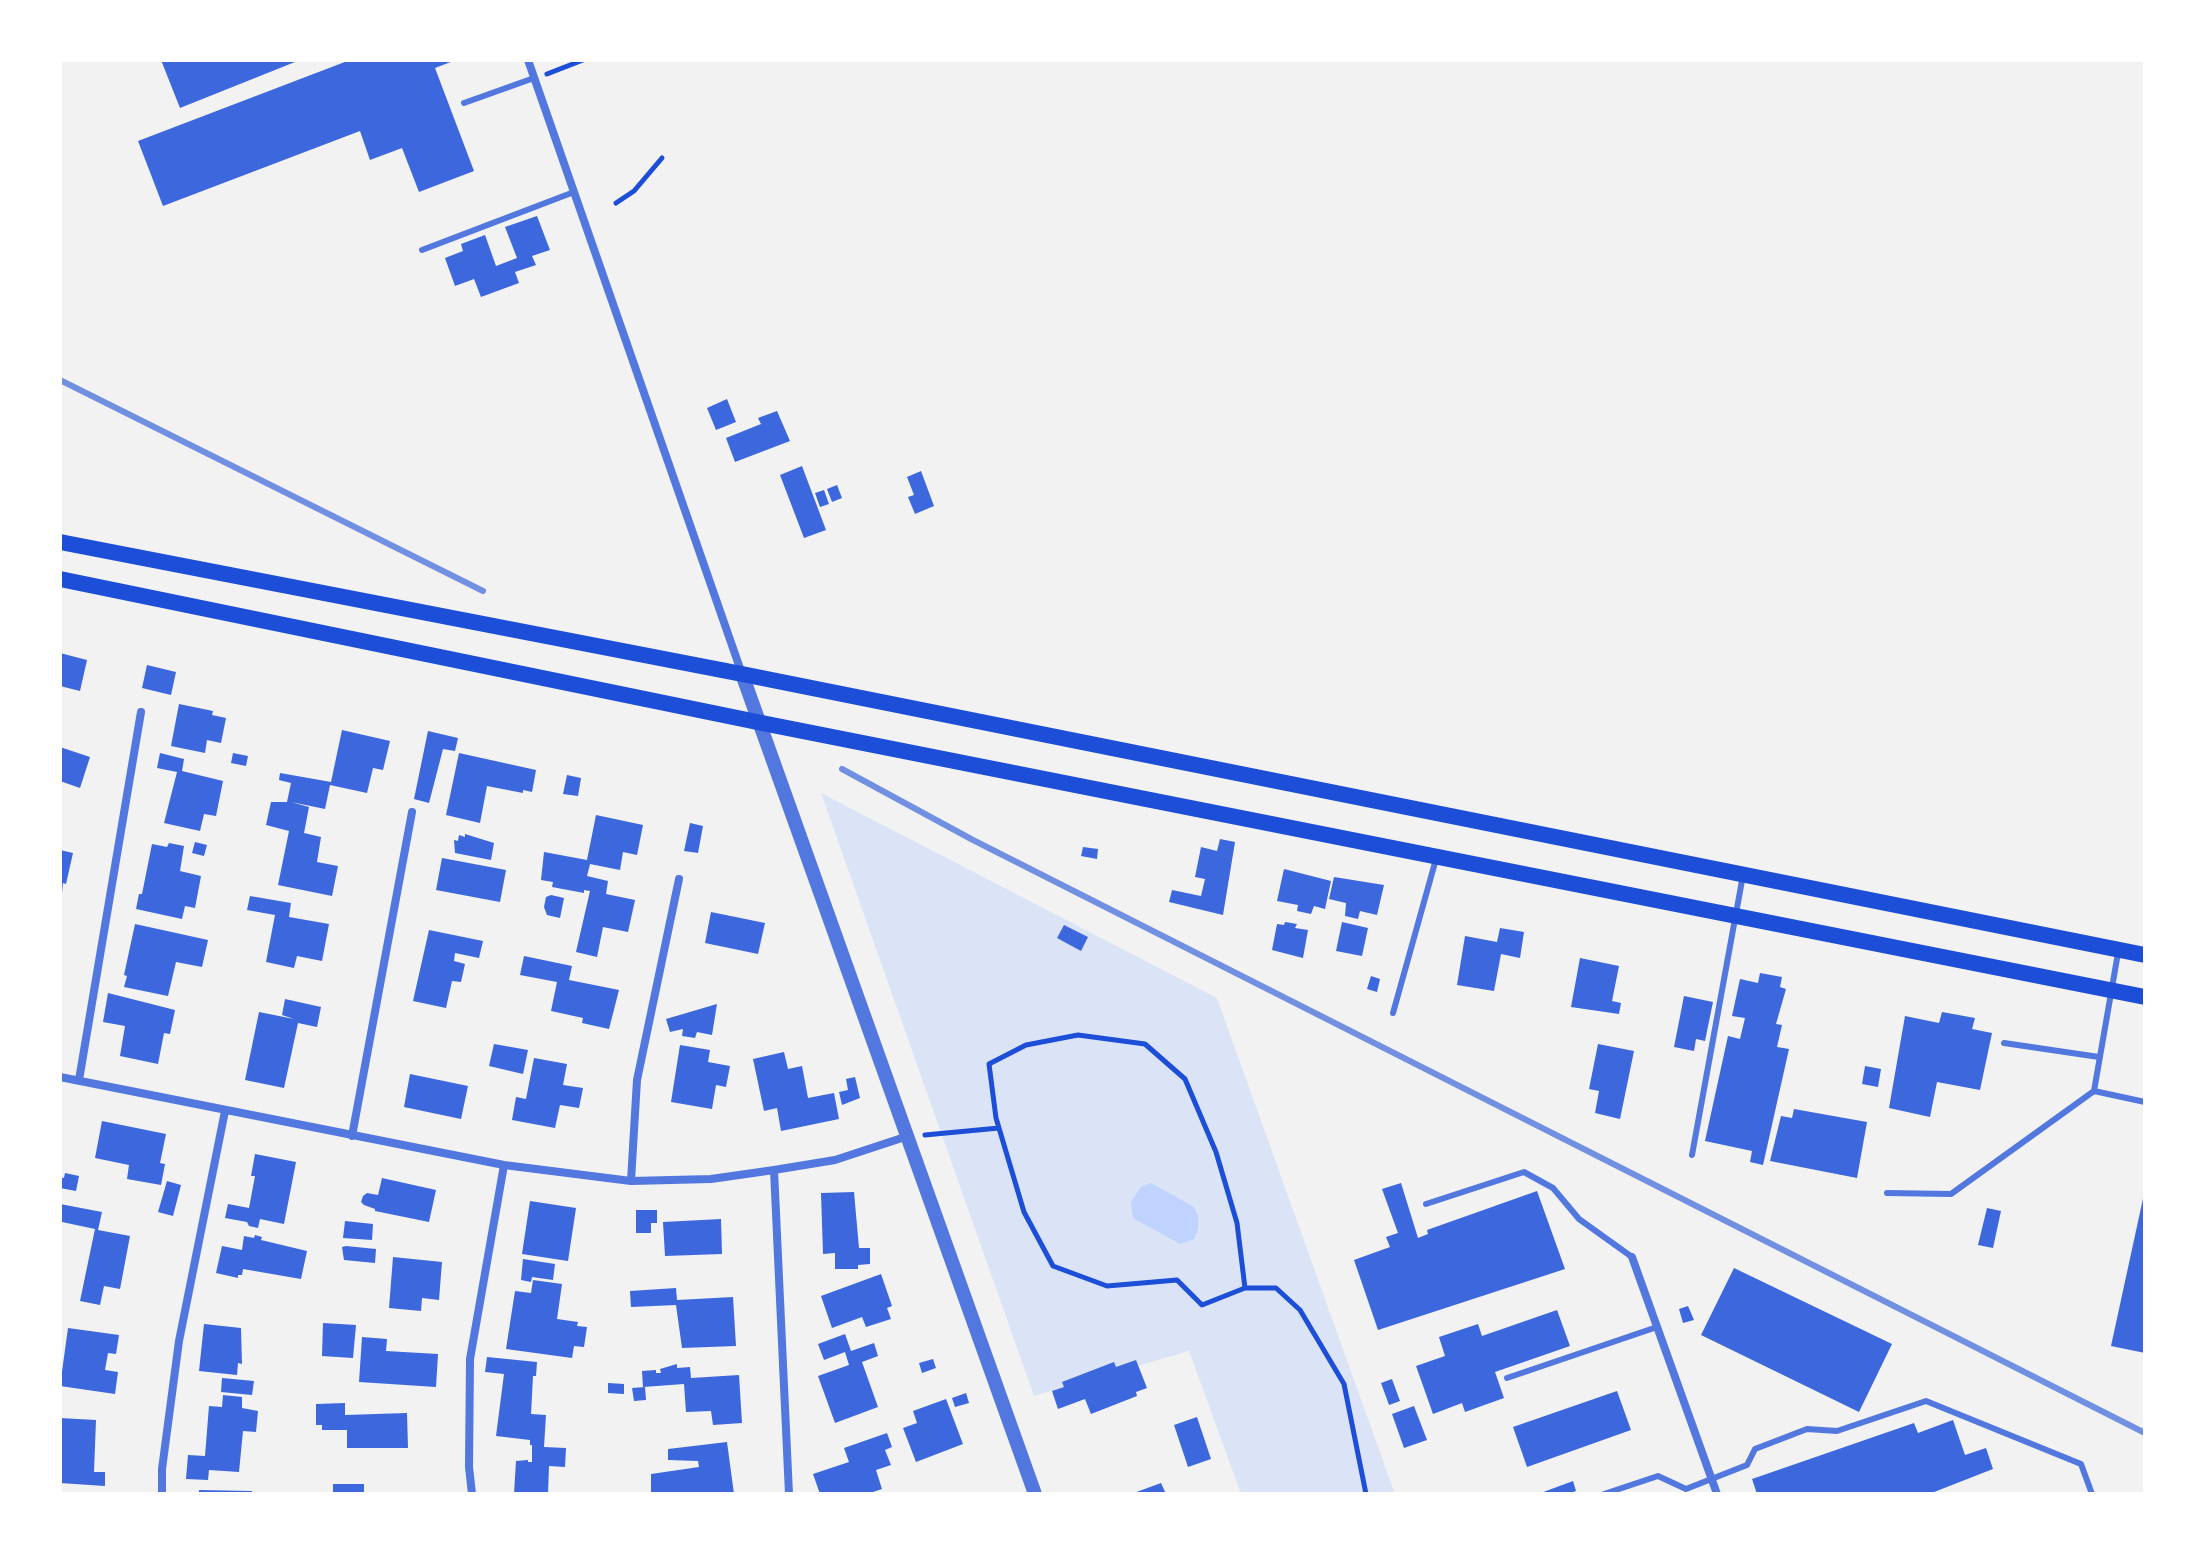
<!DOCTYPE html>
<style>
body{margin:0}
#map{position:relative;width:2205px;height:1554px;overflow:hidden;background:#f2f2f2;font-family:Lato,sans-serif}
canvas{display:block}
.frame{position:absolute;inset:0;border:62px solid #fff;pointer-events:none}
</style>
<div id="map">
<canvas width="2205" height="1554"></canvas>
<div class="frame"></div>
</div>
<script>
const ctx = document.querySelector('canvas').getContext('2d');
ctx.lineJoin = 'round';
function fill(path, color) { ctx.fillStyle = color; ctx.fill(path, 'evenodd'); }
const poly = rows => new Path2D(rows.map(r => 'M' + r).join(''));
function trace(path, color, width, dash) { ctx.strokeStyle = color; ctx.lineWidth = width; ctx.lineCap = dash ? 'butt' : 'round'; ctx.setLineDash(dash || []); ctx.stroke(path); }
fill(poly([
 [821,793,1217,998,1395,1494,1241,1494,1189,1351,1034,1396]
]), '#dbe4f7');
fill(poly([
 [1151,1183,1194,1207,1198,1215,1198,1229,1194,1239,1180,1244,1133,1218,1131,1202,1141,1187]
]), '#bfd3fe');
fill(poly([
 [161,60,300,60,180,108],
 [350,60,456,60,435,68,474,171,419,192,402,148,370,160,360,131,163,206,138,141],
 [537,216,550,250,532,256,536,265,515,272,519,283,481,297,474,279,455,286,445,258,463,251,461,244,485,235,496,266,517,258,505,227],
 [727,399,736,422,716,430,707,408],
 [777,411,790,441,735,462,726,438,761,424,758,418],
 [802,466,826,530,804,538,780,475],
 [921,471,934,506,915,514,908,497,914,495,907,477],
 [837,485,842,498,832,502,827,489],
 [824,490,829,504,820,507,815,493],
 [60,653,87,660,80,691,60,686],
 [147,665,176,672,171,695,142,688],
 [179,704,213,711,212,715,226,718,221,743,207,740,205,753,171,746],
 [342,730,390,741,383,770,373,768,367,793,330,785,325,809,291,802,309,807,304,833,321,837,317,862,338,866,332,896,278,885,289,831,266,825,271,802,287,802,291,783,279,780,280,773,331,782],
 [428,731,458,738,455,751,443,749,429,803,414,799],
 [60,747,90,757,80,788,60,781],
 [160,753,184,759,182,771,223,781,216,816,204,814,200,831,164,823,177,772,157,768],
 [233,753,248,756,246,766,231,763],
 [459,753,536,770,532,792,523,790,523,793,487,786,480,823,446,815],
 [567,775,581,778,578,796,563,794],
 [596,815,643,825,637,855,623,852,620,870,590,864,587,876,608,881,606,894,635,900,628,932,603,927,597,957,576,952,590,891,584,890,584,893,552,887,553,882,541,880,544,852,587,860],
 [690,823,703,826,698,853,684,851],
 [465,834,494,843,491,860,455,853,454,840,458,841,459,835,465,837],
 [1220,839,1235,842,1223,915,1169,902,1172,890,1201,896,1205,879,1195,877,1201,847,1217,851],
 [195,842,207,845,204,856,192,853],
 [169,843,184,846,180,871,201,876,195,908,185,906,182,919,136,909,139,894,142,894,152,844,167,847],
 [1083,847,1098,849,1097,859,1081,856],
 [60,850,73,853,66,884,63,883,62,893],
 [442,858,506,870,500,902,436,890],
 [1284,869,1331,881,1325,909,1314,906,1311,914,1297,911,1298,905,1277,901],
 [1334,877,1384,885,1377,915,1360,911,1358,919,1345,916,1346,903,1329,899],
 [551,895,564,898,560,918,547,915,544,907,546,897],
 [250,896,291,903,289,917,329,924,322,961,297,956,294,968,266,962,275,915,247,910],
 [711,912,765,923,758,954,705,943],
 [1285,922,1297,924,1295,928,1308,930,1303,958,1272,950,1277,924,1284,925],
 [1342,922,1368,928,1362,956,1336,951],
 [135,924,208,940,202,967,176,962,168,996,124,987,127,976,124,975],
 [1064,925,1088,937,1081,951,1057,938],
 [1500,928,1524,932,1520,958,1501,954,1494,991,1457,985,1465,936,1497,942],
 [429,930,483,941,479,958,455,953,454,961,465,964,461,982,452,981,446,1008,413,1001],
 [524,956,572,966,569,980,619,990,609,1029,582,1023,583,1018,551,1011,557,982,520,975],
 [1580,958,1619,966,1612,1001,1621,1003,1619,1014,1571,1007],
 [1760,973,1782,977,1780,987,1786,989,1776,1024,1782,1025,1777,1047,1789,1049,1763,1165,1750,1162,1752,1151,1705,1141,1728,1036,1740,1039,1745,1018,1732,1016,1740,979,1758,983],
 [1371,976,1380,979,1377,992,1367,989],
 [108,993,175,1010,170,1034,164,1033,158,1064,120,1056,125,1026,103,1022],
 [1684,996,1713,1002,1705,1041,1696,1039,1694,1051,1674,1047],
 [285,999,321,1007,317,1027,298,1023,284,1088,245,1080,259,1012,294,1019,282,1015],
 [717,1004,712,1035,697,1032,695,1038,682,1036,683,1029,670,1032,666,1019],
 [1942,1012,1975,1018,1972,1029,1992,1033,1980,1090,1937,1082,1930,1117,1889,1108,1905,1016,1939,1023],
 [494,1044,528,1050,523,1074,489,1066],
 [1598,1044,1634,1051,1620,1119,1595,1113,1599,1091,1589,1089],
 [680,1045,710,1050,708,1062,730,1066,726,1087,716,1085,712,1109,671,1102],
 [784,1052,788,1069,802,1066,808,1098,834,1093,839,1119,781,1131,777,1108,764,1111,753,1059],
 [534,1058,567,1064,563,1085,583,1088,579,1108,560,1105,555,1128,512,1120,516,1097,526,1099],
 [1865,1066,1881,1069,1878,1087,1862,1084],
 [410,1074,468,1086,461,1119,404,1107],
 [855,1077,860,1098,842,1105,839,1092,848,1090,846,1079],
 [1794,1109,1867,1122,1857,1178,1770,1161,1781,1116,1792,1118],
 [102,1121,166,1134,160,1163,165,1164,161,1185,127,1179,129,1165,95,1158],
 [255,1154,296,1162,284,1224,260,1219,258,1228,249,1226,247,1222,225,1218,228,1204,249,1208,255,1176,251,1176],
 [65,1173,79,1176,76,1191,60,1188,60,1177,64,1178],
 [382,1178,436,1190,429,1222,375,1211,375,1209,364,1205,361,1202,363,1196,367,1193,378,1195],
 [167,1181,181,1185,173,1216,158,1212],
 [1401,1183,1418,1238,1428,1234,1427,1230,1537,1191,1565,1269,1378,1330,1354,1260,1390,1247,1386,1237,1398,1233,1382,1189],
 [854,1192,859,1248,870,1248,870,1264,858,1265,858,1269,835,1269,835,1253,823,1254,821,1193],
 [2144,1194,2145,1194,2145,1353,2111,1346],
 [530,1201,576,1208,568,1261,522,1254],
 [60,1204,102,1212,98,1230,130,1236,120,1289,104,1286,100,1305,80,1301,95,1229,62,1222,60,1220],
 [1987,1208,2001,1211,1993,1248,1978,1245],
 [636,1210,657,1210,657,1223,651,1223,651,1233,636,1233],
 [721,1219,722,1254,665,1256,663,1222],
 [345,1221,373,1224,372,1240,343,1238],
 [255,1235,262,1237,261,1240,307,1251,301,1279,243,1269,242,1275,238,1275,238,1278,216,1273,222,1246,242,1250,244,1236,254,1238],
 [346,1246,376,1249,375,1263,344,1260,342,1247],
 [393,1257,442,1262,439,1300,422,1298,421,1311,389,1308],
 [523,1259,555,1264,553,1280,532,1277,531,1282,521,1280],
 [1734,1268,1892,1344,1859,1412,1701,1335],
 [881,1274,892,1306,887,1308,891,1319,866,1327,862,1317,832,1328,821,1296],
 [533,1280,562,1284,557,1319,578,1322,577,1326,587,1327,584,1347,574,1346,572,1358,506,1349,515,1291,531,1293],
 [676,1288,677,1300,733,1297,736,1346,682,1348,676,1305,631,1307,630,1291],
 [1688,1306,1694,1320,1683,1323,1679,1309],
 [1557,1310,1570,1346,1495,1372,1504,1398,1465,1412,1462,1403,1433,1414,1416,1366,1445,1356,1439,1337,1478,1324,1482,1336],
 [323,1323,356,1325,353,1358,322,1356],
 [204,1324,241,1328,242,1364,238,1363,237,1375,199,1371],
 [68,1328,119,1335,116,1354,108,1353,105,1370,118,1372,115,1394,60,1386],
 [845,1334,851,1351,874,1343,878,1356,862,1362,878,1407,835,1423,818,1376,849,1365,845,1352,824,1360,818,1344],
 [362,1337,387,1339,386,1351,438,1354,436,1387,359,1382],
 [487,1357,537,1362,536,1376,533,1376,531,1414,546,1415,544,1447,566,1448,565,1467,549,1466,548,1494,514,1494,516,1461,528,1460,528,1462,532,1462,532,1445,530,1445,530,1440,496,1436,504,1374,485,1372],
 [933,1359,936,1368,922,1373,919,1363],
 [1136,1360,1147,1388,1136,1392,1137,1396,1091,1414,1085,1399,1058,1409,1052,1391,1064,1387,1062,1382,1114,1362,1116,1367],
 [677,1364,677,1368,690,1367,691,1378,739,1375,742,1423,713,1425,711,1411,686,1412,684,1384,643,1387,642,1371,656,1370,656,1373,661,1373,660,1369],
 [222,1378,254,1381,252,1395,221,1392],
 [1392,1379,1400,1401,1389,1405,1381,1383],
 [608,1383,624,1384,624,1394,608,1393],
 [645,1387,646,1400,634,1401,632,1388],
 [1617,1391,1631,1430,1527,1467,1513,1427],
 [966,1393,969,1403,955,1407,952,1398],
 [223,1395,242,1397,242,1408,258,1411,256,1432,243,1431,239,1472,209,1470,208,1480,186,1479,188,1455,205,1456,209,1406,222,1407],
 [946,1399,963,1444,916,1462,903,1428,917,1423,913,1411],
 [345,1403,345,1415,407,1413,408,1448,347,1448,347,1430,322,1430,322,1425,316,1425,316,1404],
 [1414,1406,1427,1440,1404,1448,1392,1414],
 [1197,1417,1211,1459,1188,1467,1174,1425],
 [60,1418,96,1420,94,1472,105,1472,105,1486,60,1483],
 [1953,1420,1965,1455,1986,1448,1993,1469,1929,1494,1757,1494,1752,1479,1914,1423,1918,1433],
 [887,1433,892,1447,885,1450,891,1465,876,1470,882,1489,867,1494,820,1494,813,1474,849,1462,844,1448],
 [727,1442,734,1494,651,1494,651,1474,699,1467,698,1461,668,1460,668,1449],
 [1573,1481,1576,1491,1568,1494,1538,1494],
 [1161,1483,1166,1494,1131,1494],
 [333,1484,364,1484,364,1494,333,1494],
 [199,1490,252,1491,252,1494,199,1494]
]), '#3d67dc');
trace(poly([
 [547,74,583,60],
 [616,203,634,191,662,158],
 [925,1135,999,1128],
 [1245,1288,1237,1223,1216,1152,1185,1079,1145,1044,1078,1035,1026,1045,989,1064,996,1118,1024,1212,1053,1266,1107,1286,1177,1280,1202,1305,1245,1288,1276,1288,1300,1310,1344,1384,1366,1494]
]), '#1d4ed8', 5);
trace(poly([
 [464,103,534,78],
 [422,250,574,192],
 [1393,1013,1436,859],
 [2004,1043,2099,1057],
 [2094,1091,2145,1102],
 [1692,1155,1743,875],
 [1887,1193,1951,1194,2094,1091,2118,953],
 [1426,1204,1524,1172,1553,1188,1579,1219,1632,1257],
 [1507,1378,1657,1327],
 [1604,1494,1658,1476,1686,1489,1747,1465,1755,1449,1807,1429,1837,1431,1926,1401,2081,1464,2092,1494]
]), '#5277de', 6);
trace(poly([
 [528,60,742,674],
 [60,1077,504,1165,631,1181,711,1179,774,1170,835,1160,908,1136],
 [79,1080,141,712],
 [352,1136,412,812],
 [774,1170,789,1494],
 [631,1181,637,1080,679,879],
 [1632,1257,1717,1494],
 [162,1494,162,1469,179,1341,225,1111],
 [472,1494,469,1467,470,1359,504,1165]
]), '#5277de', 8);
trace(poly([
 [742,674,1035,1494]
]), '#5277de', 14);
trace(poly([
 [60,542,742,674,2145,955],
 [60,579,762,723,2145,997]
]), '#1d4ed8', 16);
trace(poly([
 [60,380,483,591],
 [842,769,973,840,2145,1433]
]), '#7290e2', 6);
</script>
